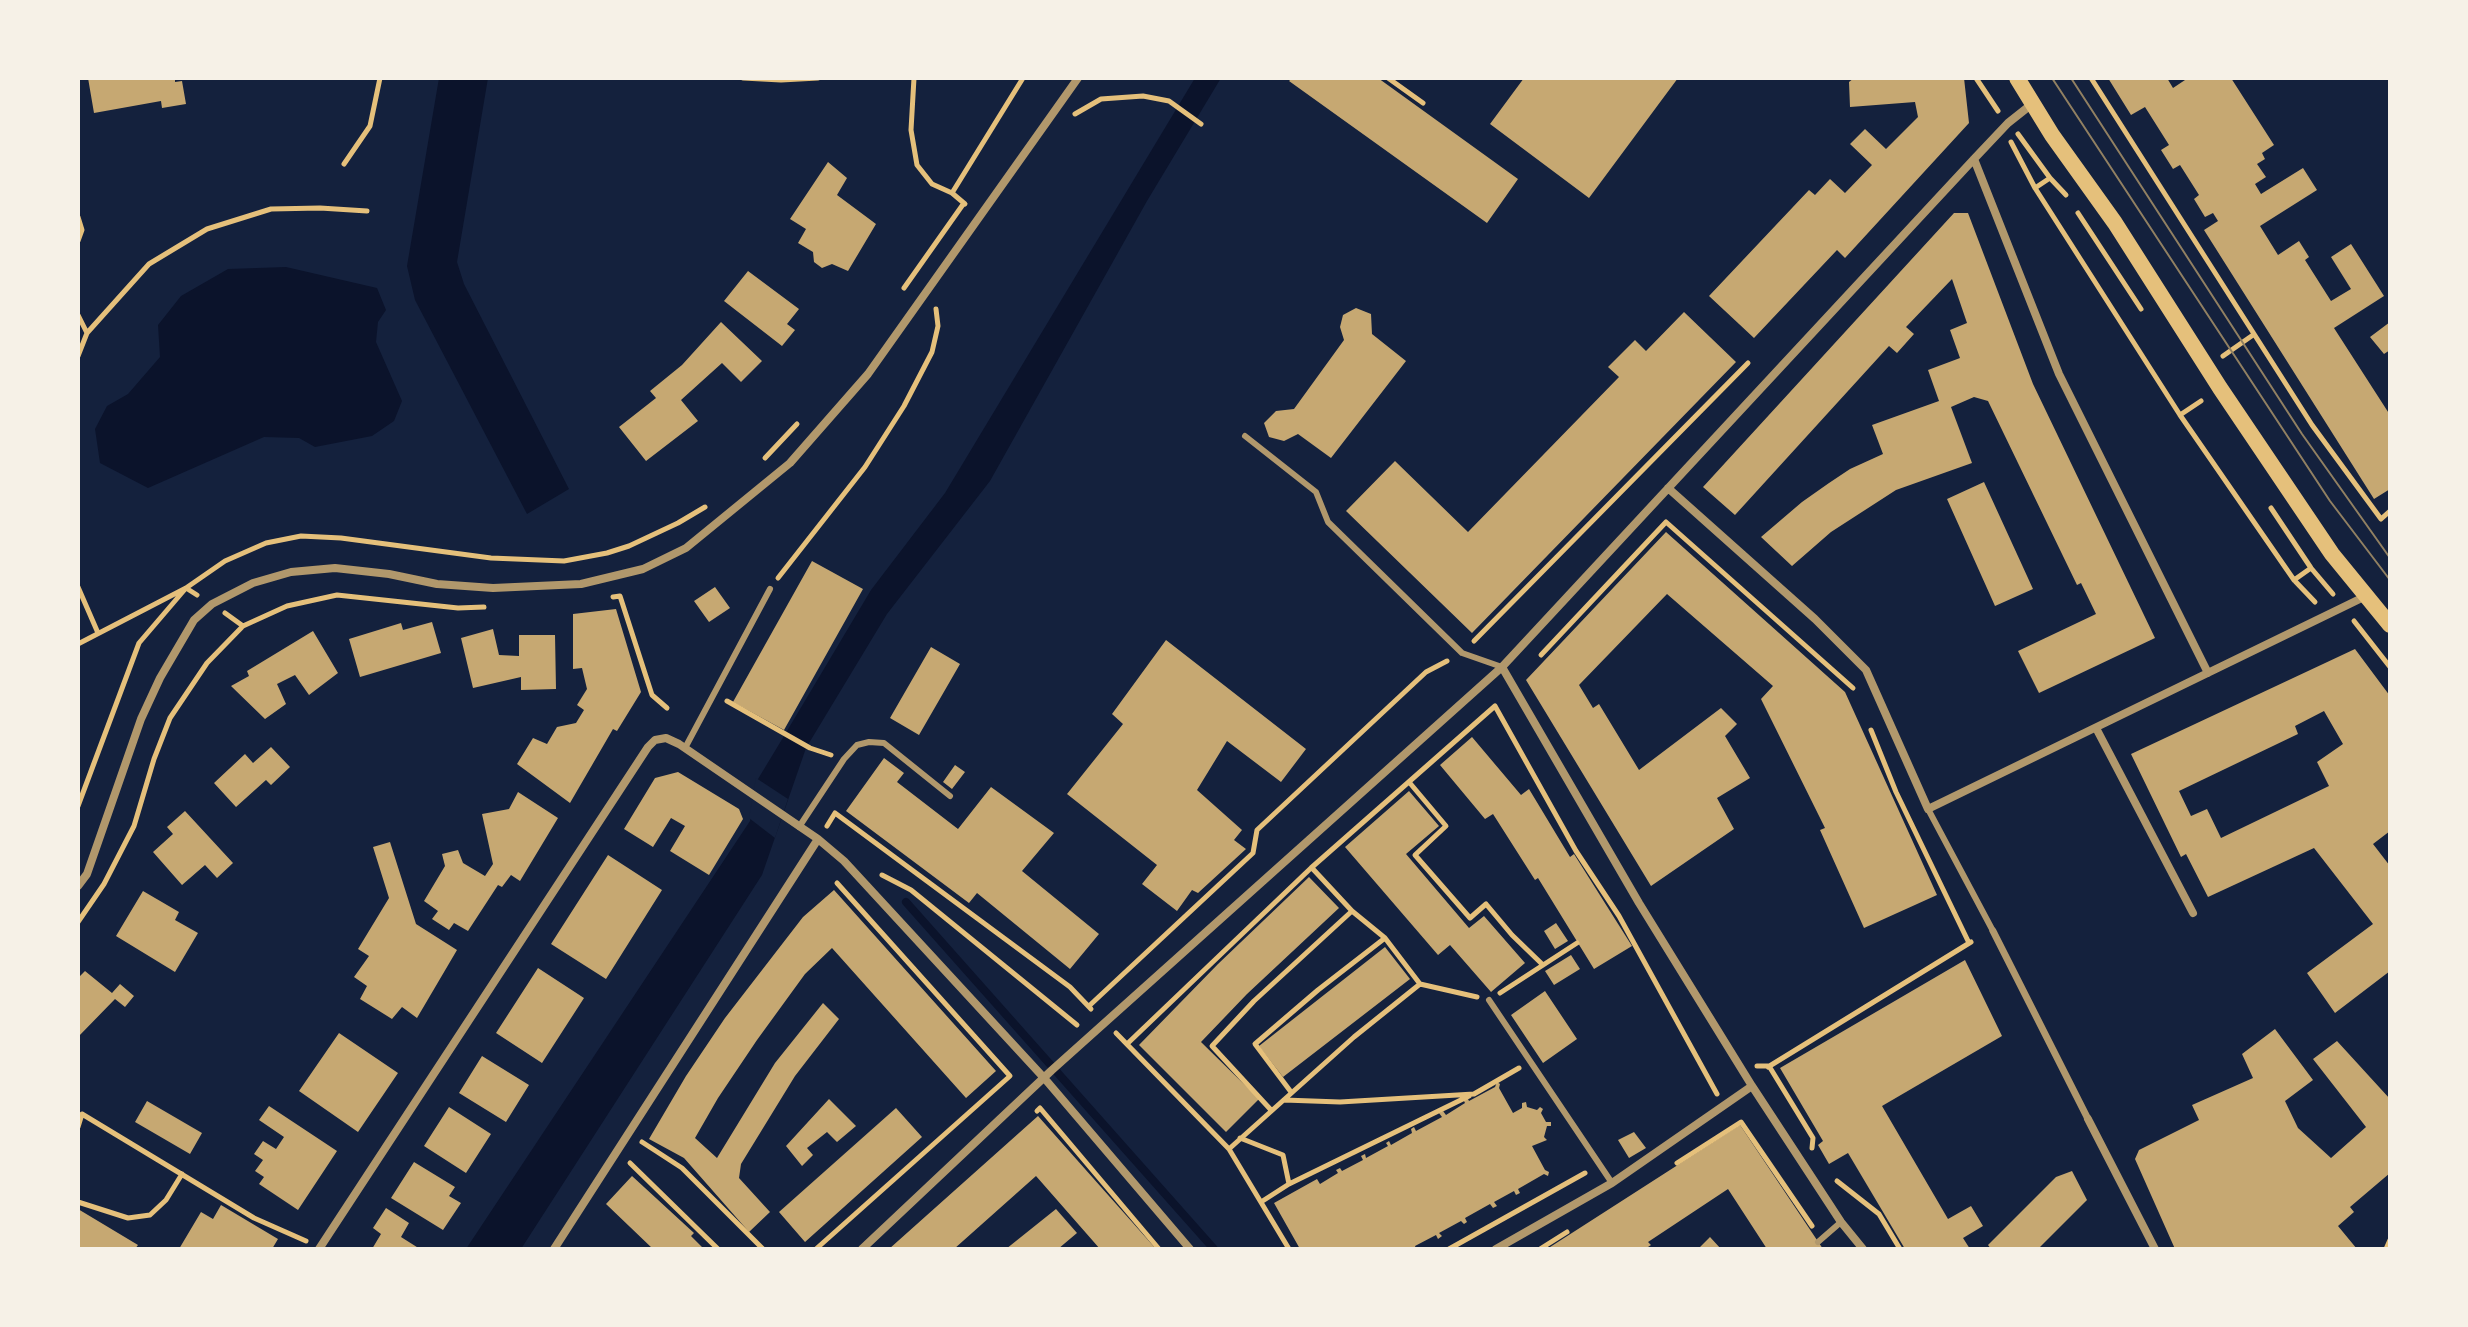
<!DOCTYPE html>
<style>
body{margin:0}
#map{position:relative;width:2468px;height:1327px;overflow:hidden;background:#14213d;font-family:Overpass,sans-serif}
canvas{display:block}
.frame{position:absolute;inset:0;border:80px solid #f6f1e7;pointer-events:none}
</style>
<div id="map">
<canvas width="2468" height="1327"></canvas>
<div class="frame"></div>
</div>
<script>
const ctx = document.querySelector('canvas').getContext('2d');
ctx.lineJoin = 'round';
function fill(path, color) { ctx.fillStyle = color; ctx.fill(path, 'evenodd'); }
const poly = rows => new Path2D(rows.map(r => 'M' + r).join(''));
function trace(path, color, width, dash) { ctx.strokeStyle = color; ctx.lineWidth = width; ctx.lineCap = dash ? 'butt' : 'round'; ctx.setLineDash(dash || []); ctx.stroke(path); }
fill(poly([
 [439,78,488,78,457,262,464,284,569,489,527,514,415,300,407,266],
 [1195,78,1221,78,1147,201,990,481,887,614,806,748,762,875,521,1249,466,1249,750,821,758,779,784,736,871,590,945,493],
 [286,267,377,288,386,310,378,322,376,342,402,401,394,421,372,436,315,447,299,438,264,437,148,488,100,463,95,429,107,406,128,394,160,357,158,325,181,296,228,269]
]), '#0b132b');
fill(poly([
 [756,778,788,799,775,838,749,818]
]), '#14213d');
trace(poly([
 [906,902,1214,1249]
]), '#0b132b', 8);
fill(poly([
 [88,78,175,78,175,82,182,81,186,104,162,108,161,101,94,113],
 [1292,78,1378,78,1518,179,1487,223,1289,81],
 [1524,78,1678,78,1589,198,1490,124],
 [1854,78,1964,78,1969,123,1845,258,1837,250,1754,338,1709,296,1809,190,1815,195,1830,179,1845,193,1872,165,1850,144,1865,129,1886,149,1918,117,1915,102,1850,107,1849,82],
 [2108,78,2167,78,2173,88,2188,78,2231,78,2274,145,2262,153,2265,159,2257,164,2266,177,2255,184,2261,194,2303,168,2317,190,2260,226,2278,255,2299,241,2309,257,2305,260,2331,301,2351,289,2331,257,2351,244,2384,296,2334,328,2390,415,2390,489,2374,499,2204,230,2218,221,2213,213,2205,217,2194,199,2199,195,2180,165,2173,169,2161,150,2169,145,2145,107,2131,115],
 [828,162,847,178,837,195,876,224,848,271,832,264,822,268,814,262,813,252,798,243,806,229,790,219],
 [1954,213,1968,213,2033,384,2155,638,2039,693,2018,651,2096,614,2081,583,2077,585,1988,401,1974,397,1951,407,1972,463,1896,490,1831,532,1792,566,1761,537,1802,502,1829,483,1850,469,1883,454,1872,425,1939,401,1928,370,1960,358,1950,330,1967,323,1952,279,1906,327,1914,334,1897,353,1889,346,1735,515,1703,487],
 [748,271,799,309,787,324,795,330,782,346,724,301],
 [1356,308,1371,314,1372,334,1406,361,1331,458,1298,434,1284,441,1269,437,1264,423,1276,411,1294,409,1344,340,1340,327,1343,315],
 [1684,312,1736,362,1472,633,1346,511,1395,461,1468,532,1619,377,1608,367,1635,340,1646,351],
 [721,322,762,361,741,382,722,363,681,400,698,421,646,461,619,427,656,398,650,391,682,365],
 [2390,322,2390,350,2384,354,2370,337],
 [1984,482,2033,589,1995,606,1947,499],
 [1666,532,1845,692,1937,895,1864,928,1820,830,1825,828,1761,699,1773,686,1667,594,1579,685,1593,708,1599,704,1639,770,1721,708,1737,724,1725,736,1750,778,1717,798,1734,829,1651,886,1526,680],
 [812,561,863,589,784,730,733,702],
 [715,587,730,608,709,622,694,601],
 [616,609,641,692,617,731,613,729,570,803,517,764,533,738,547,744,557,727,576,723,584,710,577,705,587,689,582,668,573,669,573,614],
 [432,622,441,653,360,677,349,639,401,623,403,630],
 [493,629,499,655,519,656,519,635,555,635,556,689,521,690,521,677,473,688,461,638],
 [313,631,338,673,309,695,295,675,277,684,286,704,265,719,231,686,249,676,247,671],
 [1166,640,1306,749,1281,782,1227,741,1197,790,1242,830,1234,840,1246,849,1198,893,1192,890,1177,911,1142,884,1157,865,1067,794,1123,724,1112,714],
 [931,647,960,664,919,735,890,718],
 [2355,649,2390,696,2390,831,2373,844,2390,866,2390,971,2335,1013,2307,973,2373,924,2314,848,2208,897,2186,854,2181,857,2131,754],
 [2324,711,2343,744,2317,762,2329,786,2221,838,2207,809,2191,816,2179,791,2298,734,2295,726],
 [1472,737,1521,795,1529,789,1570,857,1574,854,1632,946,1594,969,1538,878,1535,880,1493,814,1485,819,1440,765],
 [271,747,290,767,271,785,266,780,236,807,214,783,245,754,253,763],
 [884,758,904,773,897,782,958,829,991,787,1054,833,1022,871,1099,934,1070,969,977,893,969,903,846,811],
 [955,765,965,772,952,789,943,782],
 [678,772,739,809,743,819,709,875,670,851,685,826,671,818,653,847,624,829,655,778],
 [1409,791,1439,826,1406,854,1469,928,1484,916,1525,963,1491,992,1450,945,1438,955,1345,847],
 [518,792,558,818,520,881,511,875,502,887,498,885,468,931,454,923,449,930,432,919,438,911,424,901,445,866,442,854,458,850,463,863,485,876,493,864,482,814,509,809],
 [185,811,233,863,217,878,205,865,182,885,153,852,173,834,167,827],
 [390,842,416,924,457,950,417,1018,402,1007,392,1019,360,999,367,986,354,977,369,956,358,949,389,898,373,847],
 [608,855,662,890,606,979,551,944],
 [1309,877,1339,908,1247,994,1201,1042,1259,1099,1226,1132,1139,1045,1218,964],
 [834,890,996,1071,966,1098,832,948,805,974,757,1040,718,1098,695,1138,717,1158,775,1063,823,1003,839,1019,795,1076,741,1164,739,1178,770,1212,749,1232,684,1158,649,1139,686,1076,725,1018,803,917],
 [143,891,179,912,175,920,198,933,175,972,116,936],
 [1556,923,1568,941,1555,949,1544,931],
 [1385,947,1410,979,1283,1077,1259,1046],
 [1571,955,1580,969,1554,985,1545,971],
 [1965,960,2002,1036,1882,1106,1948,1219,1971,1206,1983,1226,1963,1238,1970,1249,1905,1249,1848,1153,1829,1164,1818,1145,1823,1141,1780,1068],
 [538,968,584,998,542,1063,496,1033],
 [85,971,112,993,120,984,134,996,125,1007,115,999,78,1037,78,978],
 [1545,991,1577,1039,1543,1063,1511,1015],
 [2275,1029,2313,1080,2285,1101,2298,1128,2331,1158,2366,1127,2313,1059,2337,1041,2390,1099,2390,1173,2350,1207,2354,1212,2338,1226,2357,1249,2175,1249,2135,1159,2139,1150,2199,1120,2192,1105,2253,1078,2242,1054],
 [339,1033,398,1073,358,1132,299,1091],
 [482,1056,529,1085,506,1122,459,1093],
 [1497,1082,1500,1084,1499,1088,1513,1113,1522,1108,1522,1103,1526,1102,1527,1107,1537,1110,1540,1107,1543,1109,1541,1113,1546,1122,1551,1122,1551,1126,1547,1126,1544,1137,1547,1140,1532,1146,1545,1170,1549,1172,1548,1176,1544,1174,1518,1189,1520,1193,1516,1195,1514,1191,1494,1202,1497,1206,1493,1208,1490,1204,1465,1218,1467,1222,1464,1224,1461,1221,1439,1233,1442,1236,1438,1239,1436,1235,1415,1246,1416,1249,1300,1249,1274,1203,1317,1179,1320,1184,1338,1173,1336,1170,1340,1168,1342,1171,1363,1160,1361,1156,1365,1154,1366,1158,1388,1146,1386,1143,1389,1141,1391,1145,1412,1133,1411,1129,1414,1127,1416,1131,1442,1117,1439,1113,1443,1111,1446,1115,1465,1103,1463,1099,1467,1097,1469,1101,1495,1087],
 [829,1099,856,1126,837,1142,827,1132,807,1148,813,1155,802,1166,786,1146],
 [147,1101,202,1133,190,1154,135,1122],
 [269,1106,337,1151,298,1210,259,1184,264,1177,255,1171,263,1160,254,1154,263,1141,276,1149,284,1137,259,1120],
 [449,1107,491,1134,466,1173,424,1146],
 [896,1108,922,1137,805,1242,779,1212],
 [1038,1116,1156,1249,1100,1249,1036,1176,954,1249,889,1249],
 [1740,1125,1823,1249,1767,1249,1728,1189,1648,1242,1651,1245,1645,1249,1547,1249],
 [1634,1132,1646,1148,1629,1158,1618,1140],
 [414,1162,455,1187,449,1196,461,1203,443,1230,391,1198],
 [2072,1171,2087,1200,2038,1249,1991,1249,1988,1245,2056,1177],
 [632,1176,694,1233,691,1236,704,1249,653,1249,606,1204],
 [221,1205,278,1239,272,1249,179,1249,201,1212,213,1219],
 [386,1208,409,1223,401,1237,420,1249,372,1249,381,1234,373,1228],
 [78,1209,138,1245,135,1249,78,1249],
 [1056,1209,1077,1233,1058,1249,1006,1249],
 [1710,1237,1721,1249,1698,1249]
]), '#c6a872');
trace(poly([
 [743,78,781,80,818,78],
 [914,78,911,130,917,165,932,184,952,193,965,204],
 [1388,78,1423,103],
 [1976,78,1998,111],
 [2091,78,2312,425,2381,519,2390,511],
 [1075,114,1101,99,1143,96,1169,101,1201,124],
 [2018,134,2050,178,2066,195],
 [2011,142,2035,188,2180,415,2294,580,2311,568],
 [344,164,370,126,380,78],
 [2035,188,2050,178],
 [952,193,1023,78],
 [2078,213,2141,309],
 [78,217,82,230,78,241],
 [904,288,964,203],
 [78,315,87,333],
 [78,356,87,333,149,264,207,229,271,209,320,208,367,211],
 [2223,356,2253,335],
 [2180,415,2201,401],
 [765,458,797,424],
 [2271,508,2311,568,2333,594],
 [778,578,865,467,904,406,932,352,938,326,936,309],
 [2294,580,2315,602],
 [78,587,98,633],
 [613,597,620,596,652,695,667,708],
 [225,613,243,626],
 [2354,621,2390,667],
 [1474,641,1748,363],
 [78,644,186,588,197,595],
 [1541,655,1666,522,1853,688],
 [727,701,810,748,831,755],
 [1871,730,1896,792,1969,943],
 [1409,782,1446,826,1415,855,1470,918,1486,904,1512,935,1543,965],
 [78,806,139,643,186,588,225,561,266,543,301,536,341,538,491,558,564,561,607,553,629,546,678,523,705,507],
 [827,826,835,813,1070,987,1091,1009],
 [1312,868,1352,911,1385,938,1420,984],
 [882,875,911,890,1077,1025],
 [78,922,104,884,134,826,154,759,170,718,207,663,243,626,287,606,337,595,458,608,484,607],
 [1500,993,1577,943],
 [1089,1006,1253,853,1257,830,1426,672,1447,661],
 [1116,1033,1229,1149,1289,1249],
 [1127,1044,1311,868,1495,706,1576,851,1619,916,1717,1094],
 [1757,1066,1769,1066,1813,1138,1812,1148],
 [1768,1067,1971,942],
 [1291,1092,1255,1044,1318,990,1385,938],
 [1284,1100,1340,1102,1474,1094,1519,1068],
 [1271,1110,1212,1046,1254,1001,1352,911],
 [1037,1111,1040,1108,1159,1249],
 [78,1127,82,1114,254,1218,306,1241],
 [1240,1138,1283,1155,1289,1184],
 [642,1142,682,1168,763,1249],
 [1229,1149,1354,1037,1420,984,1477,997],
 [630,1163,718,1249],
 [1677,1163,1741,1122,1812,1226],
 [1837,1181,1879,1214,1900,1249],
 [78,1202,128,1218,150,1215,166,1200,182,1174],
 [1261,1202,1289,1184,1469,1096],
 [816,1249,1010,1076,837,883],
 [1449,1249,1585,1173],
 [1540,1249,1567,1232],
 [2386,1249,2390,1240]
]), '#e5c07b', 5);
trace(poly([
 [1245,436,1316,492,1328,522,1462,653,1502,667],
 [685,748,770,589],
 [1928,809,1993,931],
 [799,827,844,759,857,745,869,742,884,743,950,796],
 [1489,1000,1612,1183],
 [1818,1242,1841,1222]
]), '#b1986c', 6);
trace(poly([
 [1993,931,2088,1119]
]), '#b1986c', 7);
trace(poly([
 [1974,159,2059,374,2208,673],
 [1668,488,1815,619,1866,670,1928,809,2366,596],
 [1502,667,1639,903,1752,1086,1841,1222,1863,1249],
 [2096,728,2193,913],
 [78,886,87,874,141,719,160,678,194,620,212,604,253,583,291,572,335,568,389,574,437,584,493,588,581,584,643,569,686,548,790,463,868,374,1078,78],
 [2088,1119,2155,1249],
 [319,1249,648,747,655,740,666,738,679,744,818,839,844,861,1045,1079,1190,1249],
 [554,1249,818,839],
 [862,1249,1052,1070,1502,667,1974,159,2008,123,2032,104],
 [1496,1249,1612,1183,1752,1086]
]), '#b1986c', 8);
trace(poly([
 [2017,78,2052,135,2115,223,2220,388,2332,554,2390,625]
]), '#e5c07b', 16);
trace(poly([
 [2052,78,2330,501,2390,580],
 [2071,78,2302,434,2390,558]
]), '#918062', 2);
</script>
